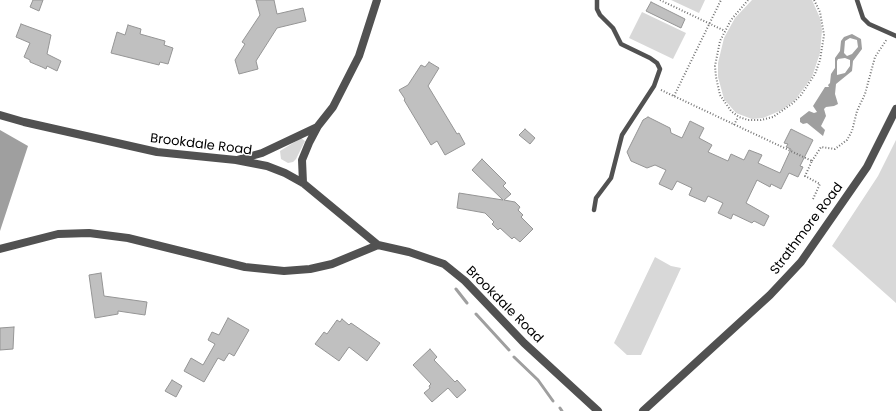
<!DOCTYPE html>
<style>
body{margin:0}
canvas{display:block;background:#fff}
</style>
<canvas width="896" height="411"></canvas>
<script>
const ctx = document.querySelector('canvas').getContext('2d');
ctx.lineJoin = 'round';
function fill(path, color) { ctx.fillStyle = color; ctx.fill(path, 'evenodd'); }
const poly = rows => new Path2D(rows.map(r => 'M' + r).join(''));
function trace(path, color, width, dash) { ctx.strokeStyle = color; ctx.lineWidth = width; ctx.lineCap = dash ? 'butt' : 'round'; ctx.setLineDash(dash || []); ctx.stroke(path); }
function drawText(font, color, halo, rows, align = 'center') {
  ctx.font = font + ' Poppins,sans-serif'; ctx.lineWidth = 3; ctx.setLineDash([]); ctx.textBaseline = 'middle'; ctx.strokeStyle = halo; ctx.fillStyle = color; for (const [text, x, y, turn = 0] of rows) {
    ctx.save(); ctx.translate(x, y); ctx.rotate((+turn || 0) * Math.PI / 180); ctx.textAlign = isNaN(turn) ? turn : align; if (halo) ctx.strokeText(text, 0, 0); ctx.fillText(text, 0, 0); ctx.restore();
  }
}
fill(poly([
 [671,0,705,0,699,13],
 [752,0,812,0,820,18,822,30,820,53,812,77,804,88,795,100,782,110,763,118,752,119,736,113,724,99,718,77,718,63,724,38,735,18],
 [642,12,686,33,673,59,629,38],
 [301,138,305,141,296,159,293,162,288,163,281,159,280,151],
 [896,140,896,303,832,246,878,176],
 [655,257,671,266,681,268,641,355,627,355,614,343]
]), '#d8d8d8');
fill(poly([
 [852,34,861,39,862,49,853,61,852,71,836,84,835,94,838,104,834,106,826,107,824,109,826,116,821,126,825,130,823,136,807,123,803,124,800,122,800,118,809,111,814,113,817,112,813,106,825,87,829,87,828,85,830,83,831,74,835,68,835,58,840,51,841,41,844,37],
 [850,38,857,40,858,47,852,54,847,56,844,53,845,41],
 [845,58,850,60,850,66,845,73,837,75,837,61,838,59],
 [0,130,28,146,0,231]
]), '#9f9f9f');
trace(poly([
 [456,289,467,303],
 [476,314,509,350],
 [514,357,538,380,553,401],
 [560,408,562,411]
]), '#9f9f9f', 3);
const building = poly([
 [33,0,43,0,39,11,30,7,33,0],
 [256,0,274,0,277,14,303,8,306,21,277,28,256,61,258,69,239,74,235,60,245,44,242,42,260,15,256,0],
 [651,2,685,19,681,28,646,11,651,2],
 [21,24,51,35,47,54,61,61,57,71,47,66,46,69,42,67,30,62,30,60,24,57,30,43,16,37,21,24],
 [128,25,141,29,140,34,165,41,164,45,173,48,168,64,160,62,159,65,111,53,117,32,125,35,128,25],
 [429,62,439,68,428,86,457,134,459,133,465,144,445,155,437,141,431,145,404,100,405,99,399,90,408,85,421,65,425,67,429,62],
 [648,117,670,128,671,133,682,138,690,121,704,128,699,138,712,145,708,152,728,161,731,154,744,160,749,150,762,155,758,163,780,173,791,149,786,147,788,144,784,143,791,129,813,140,800,166,803,167,798,177,789,173,781,189,771,184,770,187,757,180,746,203,769,216,764,226,754,221,752,223,733,214,731,219,718,213,723,203,708,196,705,202,689,195,692,188,677,181,672,190,659,184,666,170,655,165,647,168,631,161,627,152,643,120,648,117],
 [525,129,535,138,530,144,519,135,525,129],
 [482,159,506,183,503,186,511,194,504,200,515,202,520,207,518,210,523,215,521,217,533,229,520,242,514,237,512,239,500,228,498,230,492,224,494,222,485,213,457,208,459,193,503,200,472,170,482,159],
 [101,273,104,296,147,302,145,315,118,311,118,314,95,318,89,275,101,273],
 [228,318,249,330,234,356,229,353,224,361,218,358,204,382,184,371,191,358,203,365,215,344,208,340,212,332,219,335,228,318],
 [342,319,349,325,351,323,380,343,367,361,349,347,339,361,315,344,324,332,327,334,337,320,340,322,342,319],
 [14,327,13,349,0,350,0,328,14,327],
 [430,349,437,357,434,360,455,382,457,380,466,390,457,398,448,388,432,402,424,393,430,388,429,386,431,384,413,365,430,349],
 [172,380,182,386,176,397,165,391,172,380]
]);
fill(building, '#c0c0c0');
trace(building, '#959595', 1);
trace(poly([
 [660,0,725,31],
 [748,0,731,20,720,41,715,66,716,77,720,95,731,111,739,117,748,120,761,120,773,117,793,103,801,95,815,74,820,60,824,35,820,12,814,0],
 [661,90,812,161,805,176,820,184,813,199],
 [674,96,721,0],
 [734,125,738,117],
 [812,161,821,147,835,149,847,140,852,131,857,111,865,94,875,57,887,39]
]), '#737373', 2, [1, 2]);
trace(poly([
 [857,0,863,18,869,24,896,36],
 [594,210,596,198,611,178,622,135,654,86,660,69,657,63,650,58,621,44,613,28,600,15,597,9,597,0]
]), '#515151', 4.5);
trace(poly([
 [0,115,24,122,157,152,236,160,267,166,285,173,303,183,378,245,409,252,444,264,465,281,524,343,598,411],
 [237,160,262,153,317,127],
 [303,183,302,160,309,143,318,126,333,107,359,56,377,0],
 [0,249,58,234,89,233,128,238,245,267,284,271,310,269,332,264,378,245],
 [643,411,770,295,801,262,867,167,896,109]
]), '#515151', 8);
drawText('13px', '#000', '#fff', [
 ["Brookdale Road",201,145,7],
 ["Strathmore Road",807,229,-53],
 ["Brookdale Road",504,305,45]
]);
</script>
